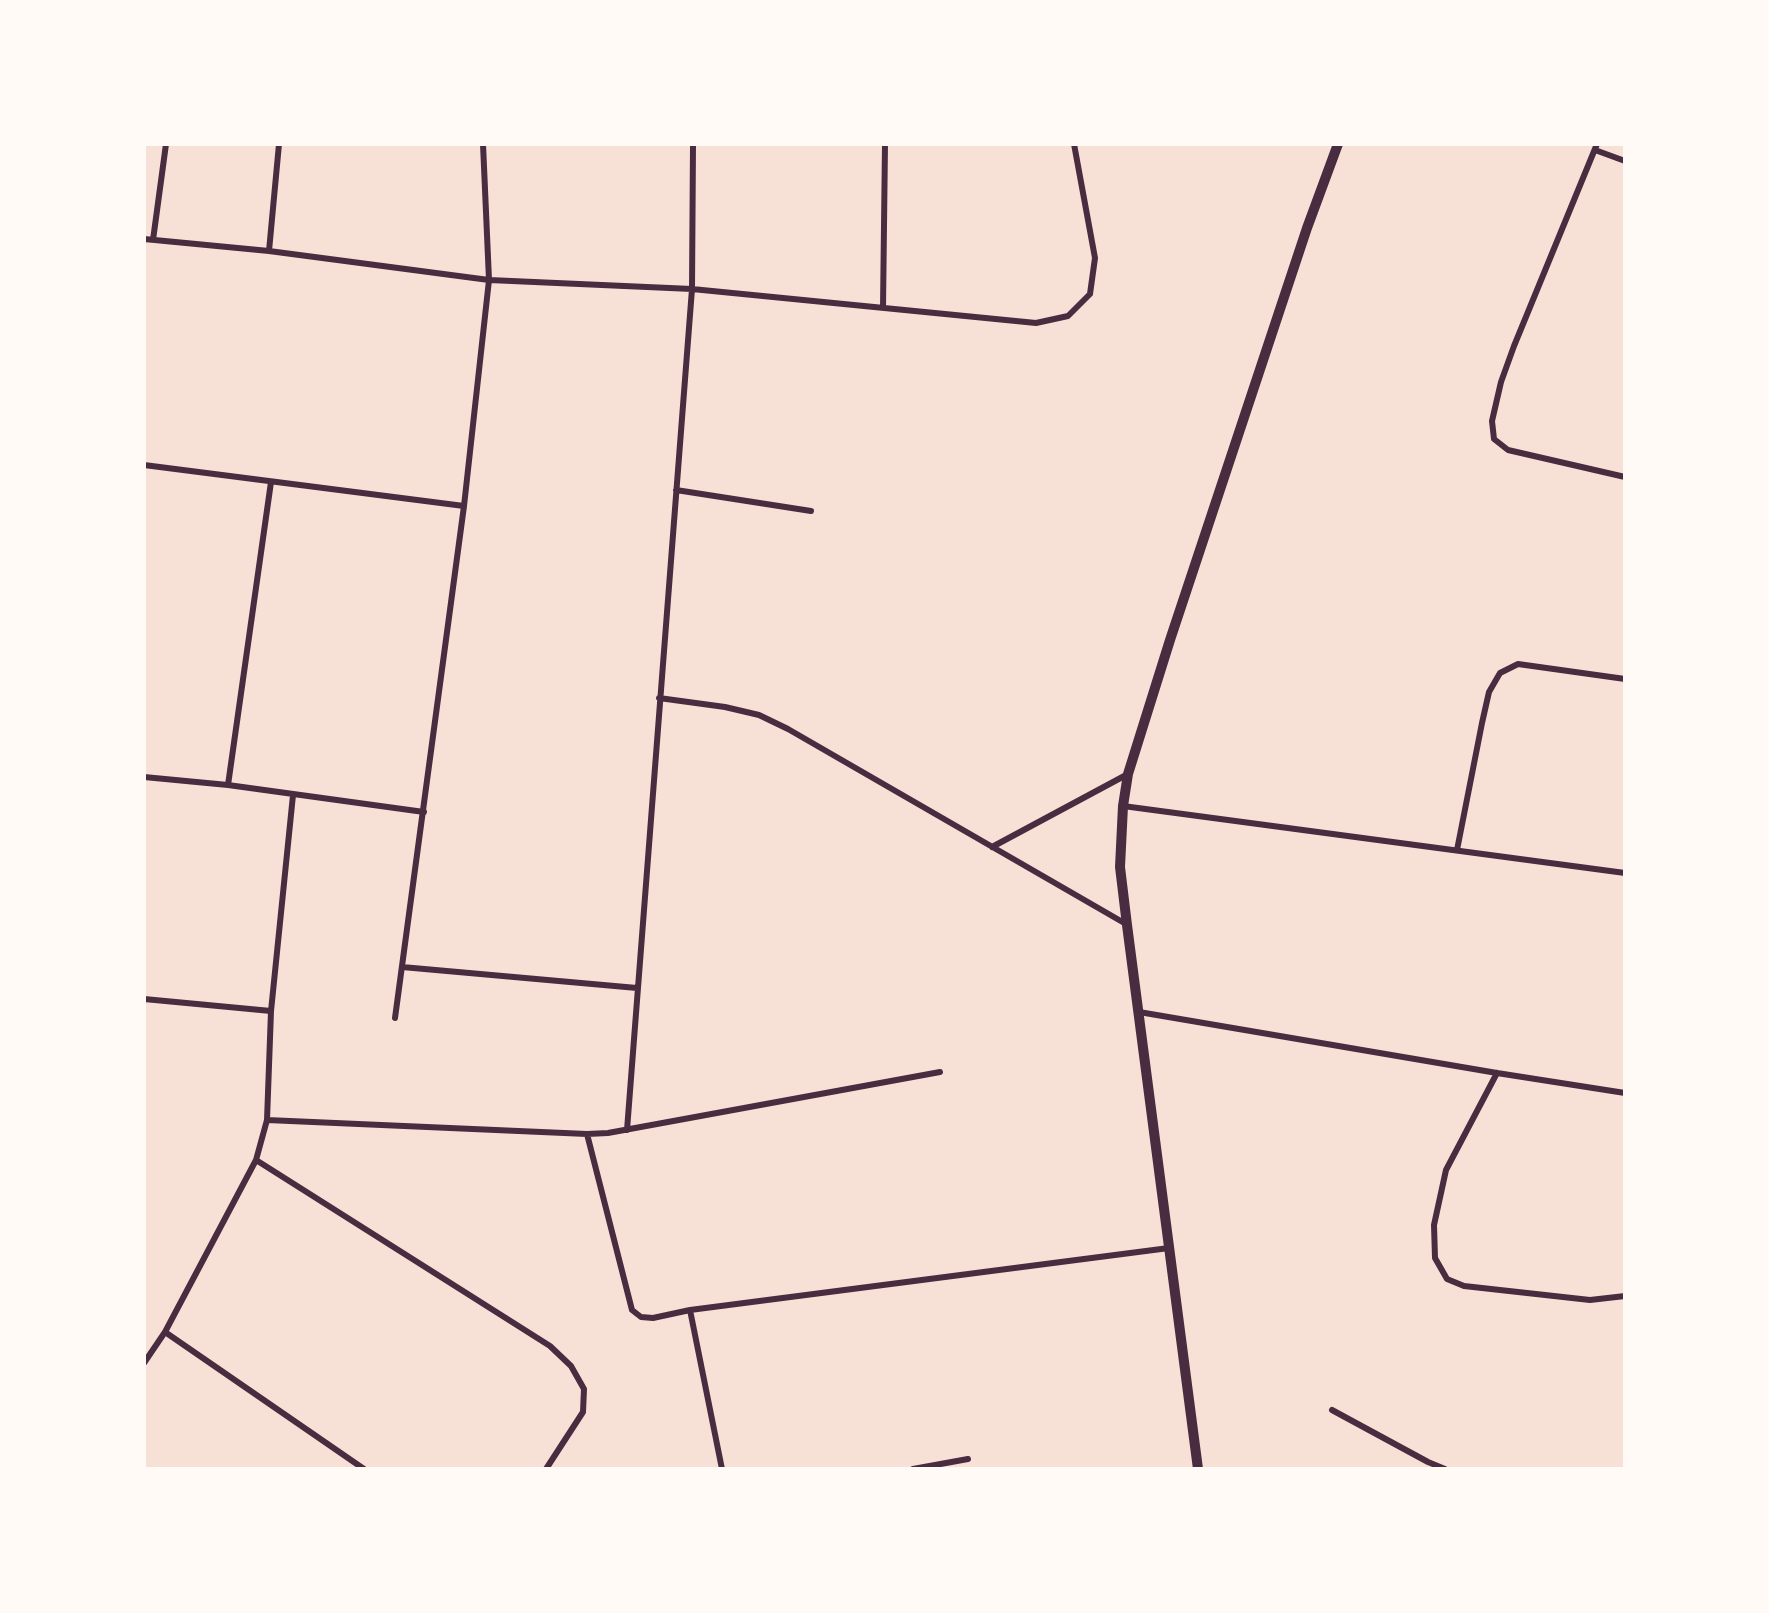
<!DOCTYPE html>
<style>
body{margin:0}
#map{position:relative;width:1769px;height:1613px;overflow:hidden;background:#f7e1d7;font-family:"DejaVu Sans",sans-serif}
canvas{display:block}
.frame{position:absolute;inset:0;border:146px solid #fffaf5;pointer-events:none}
</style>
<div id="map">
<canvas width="1769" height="1613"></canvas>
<div class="frame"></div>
</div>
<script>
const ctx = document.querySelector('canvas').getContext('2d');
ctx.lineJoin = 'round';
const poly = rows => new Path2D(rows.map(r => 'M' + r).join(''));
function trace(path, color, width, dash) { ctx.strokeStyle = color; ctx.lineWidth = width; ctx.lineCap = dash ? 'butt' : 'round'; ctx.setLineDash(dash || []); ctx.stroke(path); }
trace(poly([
 [1597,144,1514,346,1501,382,1492,421,1494,439,1508,450,1625,477],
 [1595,150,1625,161],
 [144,239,269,251,489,280,692,289,1036,323,1068,316,1090,294,1095,258,1074,144],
 [153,240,166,144],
 [269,251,279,144],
 [883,308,885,144],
 [144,465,464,506],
 [676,490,811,511],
 [659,698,725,707,759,715,788,729,1126,924],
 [144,777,228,785,424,812],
 [228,785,271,482],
 [1123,806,1625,873],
 [992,847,1128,774],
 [1457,850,1482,723,1489,692,1500,673,1518,664,1625,679],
 [402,967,637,988],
 [144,999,271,1011],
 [1139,1012,1497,1073,1625,1093],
 [395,1018,464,506,489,280,483,144],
 [1497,1073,1446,1170,1434,1225,1435,1258,1447,1279,1464,1286,1590,1300,1625,1296],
 [267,1120,587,1134,608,1133,940,1072],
 [627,1130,692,289,693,144],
 [587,1134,632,1310,641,1317,653,1318,690,1310,1169,1248],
 [256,1160,550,1346,571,1366,584,1389,583,1412,546,1469],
 [690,1310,722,1469],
 [165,1332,364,1469],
 [144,1363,165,1332,256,1160,267,1120,271,1011,293,795],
 [1332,1410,1428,1462,1445,1469],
 [913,1469,968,1459]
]), '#4a2c40', 6);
trace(poly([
 [1198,1469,1127,925,1120,867,1123,806,1128,774,1170,640,1307,228,1338,144]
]), '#4a2c40', 10);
</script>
